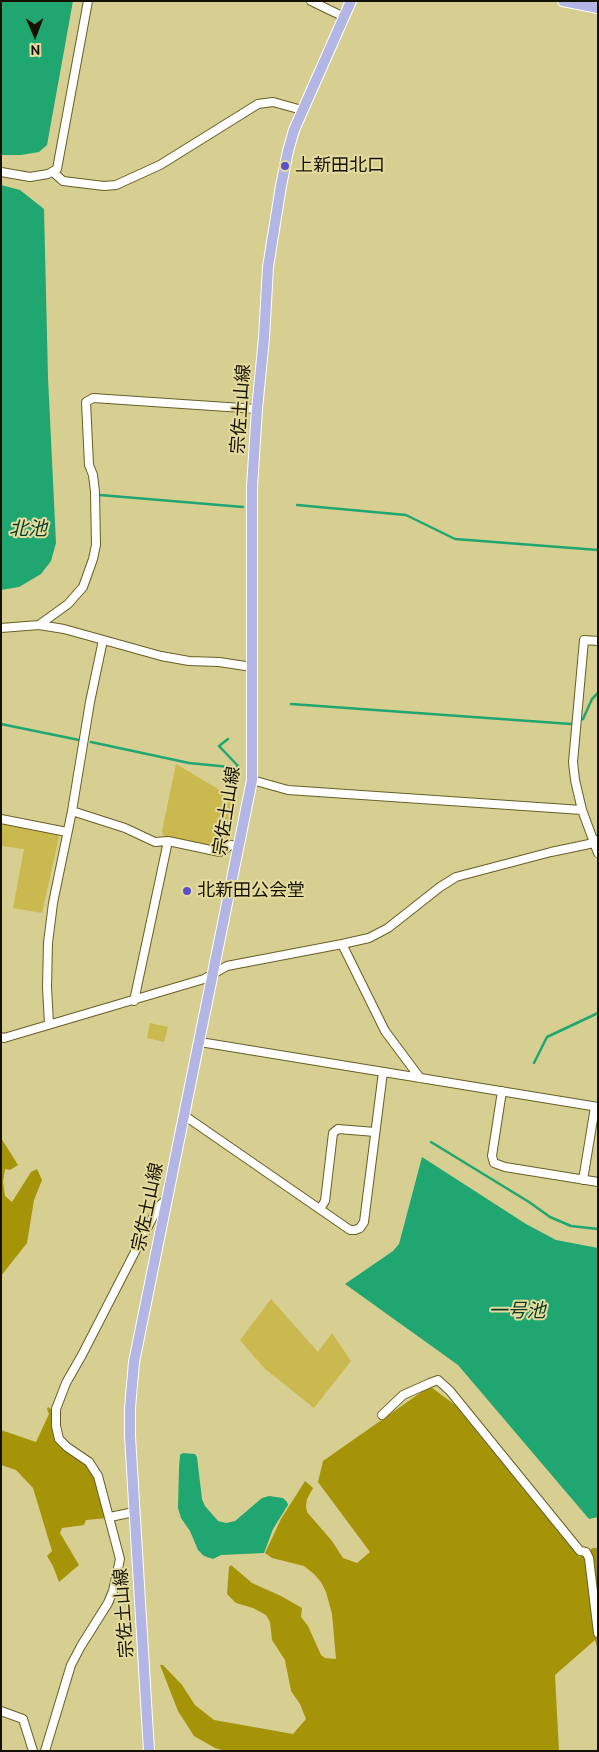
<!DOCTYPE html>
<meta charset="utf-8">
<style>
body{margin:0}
#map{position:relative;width:599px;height:1752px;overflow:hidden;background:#d7ce91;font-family:Cabin,sans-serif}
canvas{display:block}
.frame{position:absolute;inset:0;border:2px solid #151100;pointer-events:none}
.north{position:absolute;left:10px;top:10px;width:50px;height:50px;-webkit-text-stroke:4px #e4db9e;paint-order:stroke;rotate:179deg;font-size:14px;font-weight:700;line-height:20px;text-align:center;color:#151100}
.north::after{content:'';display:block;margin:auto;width:18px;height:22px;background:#151100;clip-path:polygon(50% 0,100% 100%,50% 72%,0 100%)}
</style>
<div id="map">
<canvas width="599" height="1752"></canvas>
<div class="frame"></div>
<div class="north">N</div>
</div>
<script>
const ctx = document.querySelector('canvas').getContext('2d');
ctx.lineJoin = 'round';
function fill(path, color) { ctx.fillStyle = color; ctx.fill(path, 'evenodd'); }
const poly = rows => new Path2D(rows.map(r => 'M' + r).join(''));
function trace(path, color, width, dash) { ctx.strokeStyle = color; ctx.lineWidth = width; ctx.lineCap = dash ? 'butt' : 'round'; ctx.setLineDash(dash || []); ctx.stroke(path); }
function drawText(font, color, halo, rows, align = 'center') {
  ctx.font = font + ' Cabin,"Noto Sans JP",sans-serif'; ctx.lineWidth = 4; ctx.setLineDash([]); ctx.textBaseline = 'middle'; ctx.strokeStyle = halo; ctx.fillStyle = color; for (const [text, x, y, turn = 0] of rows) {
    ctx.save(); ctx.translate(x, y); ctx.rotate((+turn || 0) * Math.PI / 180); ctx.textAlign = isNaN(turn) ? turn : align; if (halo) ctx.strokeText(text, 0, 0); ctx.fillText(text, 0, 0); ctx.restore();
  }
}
fill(poly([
 [176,764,225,793,223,796,235,802,226,839,214,847,164,836,162,831],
 [1,823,57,834,59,837,42,913,13,908,24,849,1,846],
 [150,1023,168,1027,164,1042,147,1038],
 [271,1299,318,1352,332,1333,351,1361,314,1408,264,1368,240,1340]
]), '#cab94e');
fill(poly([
 [1,1138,18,1165,10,1170,5,1169,3,1182,5,1196,12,1202,31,1172,37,1169,42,1180,34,1200,27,1243,1,1276],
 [431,1387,455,1405,579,1557,593,1548,598,1548,598,1651,595,1640,555,1675,559,1751,225,1751,215,1748,194,1736,178,1711,160,1665,163,1665,182,1685,195,1705,214,1720,293,1734,306,1719,300,1704,291,1691,285,1660,272,1640,270,1622,266,1615,253,1608,236,1603,227,1594,229,1567,231,1565,252,1583,281,1596,302,1608,301,1617,308,1626,321,1655,325,1658,336,1659,332,1614,326,1592,321,1582,314,1574,304,1566,272,1558,265,1553,281,1519,305,1481,313,1488,307,1499,306,1506,307,1512,332,1541,343,1558,357,1563,370,1552,318,1482,323,1461,423,1391],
 [48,1407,54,1411,56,1439,82,1460,95,1475,108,1518,86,1520,84,1525,62,1528,60,1533,79,1565,59,1582,53,1566,47,1556,52,1551,33,1488,16,1470,1,1465,1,1430,36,1442,49,1414,47,1409]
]), '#a59408');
fill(poly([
 [1,1,73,1,47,145,39,152,21,155,1,155],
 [1,185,20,190,44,209,48,378,56,543,51,561,41,574,19,587,1,590],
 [422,1157,526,1224,556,1240,598,1248,598,1517,589,1519,458,1365,345,1284,393,1251,399,1244],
 [183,1453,195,1454,197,1457,202,1499,205,1506,218,1521,226,1523,235,1521,262,1498,269,1496,283,1498,287,1502,288,1505,273,1529,264,1553,221,1555,213,1559,204,1556,198,1550,190,1531,181,1518,178,1508,179,1468,180,1455]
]), '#1fa671');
trace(poly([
 [100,495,243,507],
 [297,505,406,515,455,539,598,550],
 [291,704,571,724,575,723],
 [580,720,583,719,592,699,598,693],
 [1,724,79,740],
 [91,742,189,763,240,768,219,746,228,739],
 [534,1063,547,1037,598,1013],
 [431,1142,529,1202,550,1217,571,1226,598,1229]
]), '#1fa671', 2.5);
const minor = poly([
 [311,1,344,17],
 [1,172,30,177,48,174,57,169,88,1],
 [53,172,63,181,104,186,116,185,160,165,258,104,273,102,302,110],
 [39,625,68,604,83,587,93,559,96,545,95,492,93,475,89,465,86,402,93,398,257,409],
 [1,628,39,625,64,629,161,656,189,661,219,662,252,667],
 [598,641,584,640,573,762,575,780,582,810,598,853],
 [252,780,288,790,582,810],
 [72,811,125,828,155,842,168,841,220,852,231,845,239,846],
 [1,819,67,832],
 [342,944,385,1031,420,1078],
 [134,1001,168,841],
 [49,1024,47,987,48,943,53,903,72,811,90,702,103,640],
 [1,1037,4,1038,204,979,227,966,342,944,369,938,388,928,440,887,456,877,551,852,594,843,598,840],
 [200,1042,598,1107],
 [502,1091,492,1156,494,1163,505,1167,598,1182],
 [185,1116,350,1230,355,1230,360,1228,364,1222,383,1072],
 [583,1180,595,1107],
 [320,1209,325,1201,333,1133,338,1129,375,1132],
 [382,1415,403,1395,430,1383,438,1380,450,1391,580,1551,586,1552,589,1558,598,1633],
 [110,1517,134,1512],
 [1,1711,23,1719,33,1751],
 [45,1751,71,1665,81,1646,108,1603,113,1591,120,1559,98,1476,89,1462,67,1447,59,1439,56,1426,56,1409,66,1383,82,1355,158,1207,166,1200]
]);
const major = poly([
 [563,1,598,8],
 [149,1751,130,1436,130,1408,134,1362,252,780,252,487,257,409,264,338,268,267,281,186,288,151,294,130,351,1]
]);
trace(minor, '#685f24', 10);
trace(major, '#fff', 12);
trace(minor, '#fff', 8);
trace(major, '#b3b5e5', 10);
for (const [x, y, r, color] of [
 [285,166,5,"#5850c8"],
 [187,891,5,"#5850c8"]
]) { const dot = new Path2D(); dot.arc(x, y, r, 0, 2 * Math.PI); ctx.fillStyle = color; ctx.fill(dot); trace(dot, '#e4db9e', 2); }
drawText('18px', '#151100', '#e4db9e', [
 ["上新田北口",295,166],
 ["北新田公会堂",197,891]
], 'left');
drawText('18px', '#151100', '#e4db9e', [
 ["宗佐土山線",241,409,-86],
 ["宗佐土山線",227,811,-81],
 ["宗佐土山線",148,1207,-78],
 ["宗佐土山線",124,1613,-94]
]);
drawText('italic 19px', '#063c26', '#e4db9e', [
 ["北池",28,529],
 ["一号池",517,1311]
]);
</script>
